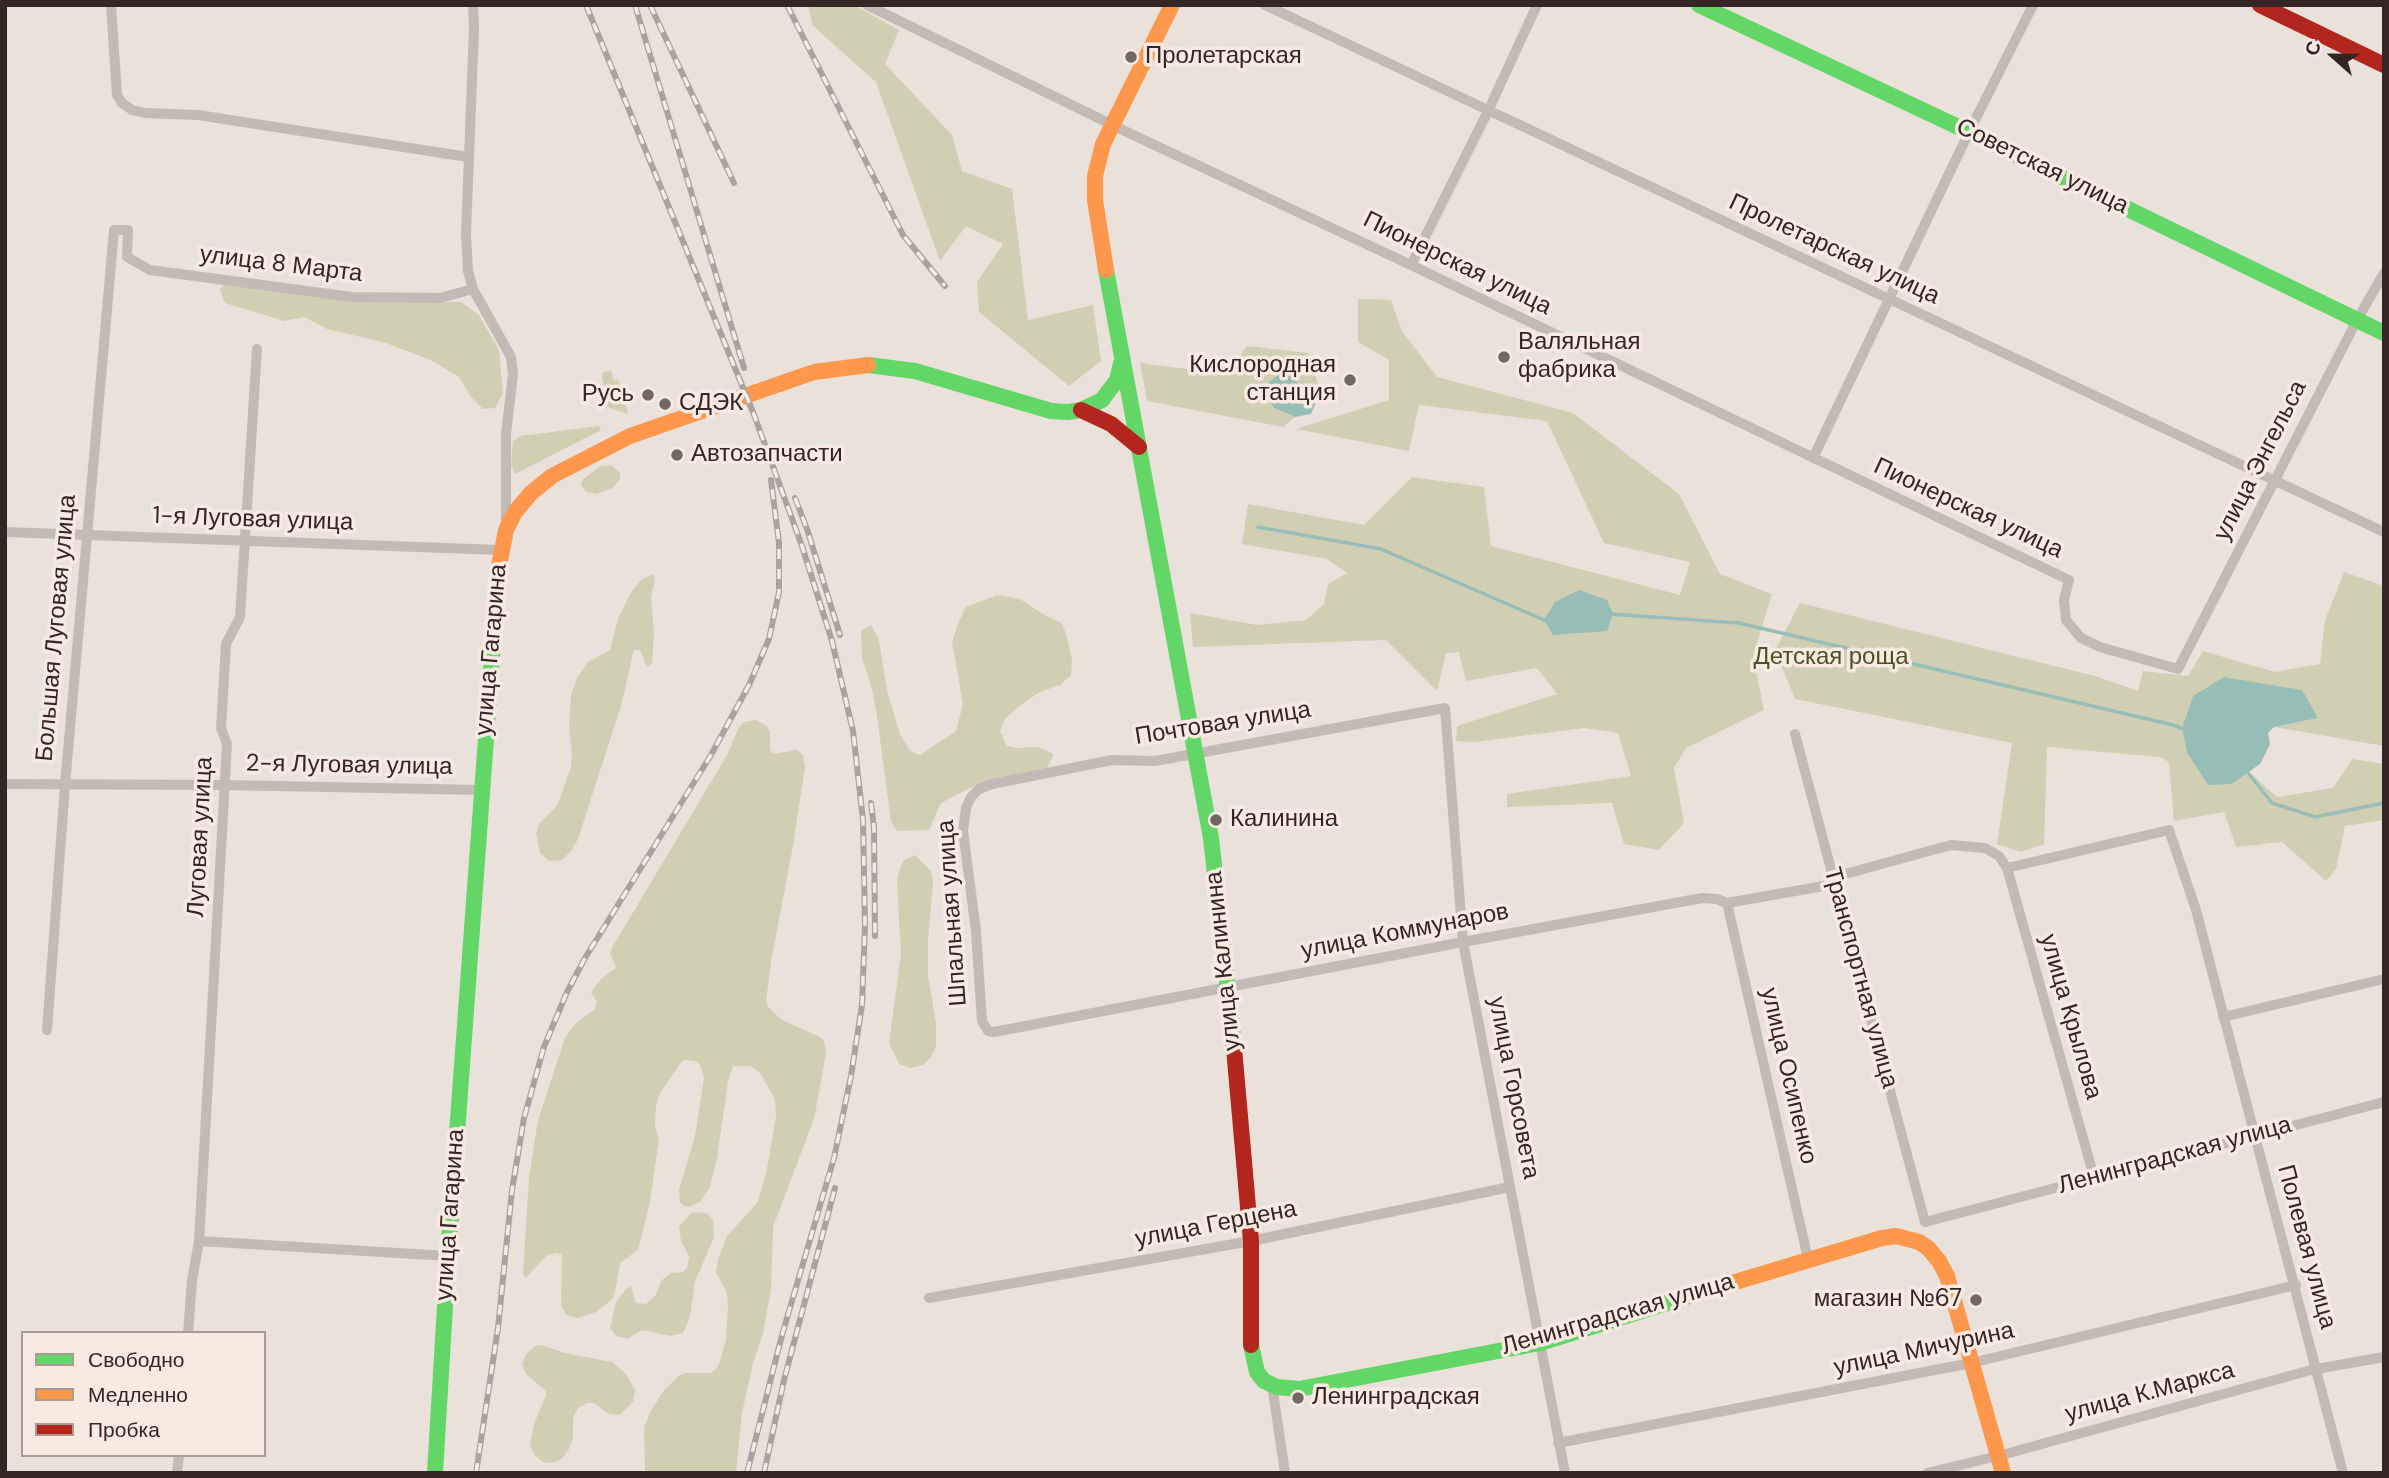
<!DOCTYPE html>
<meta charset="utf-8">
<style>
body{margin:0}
#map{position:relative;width:2389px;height:1478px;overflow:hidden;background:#ebe1db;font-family:"DM Sans",sans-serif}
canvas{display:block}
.frame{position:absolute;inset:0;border:7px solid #332624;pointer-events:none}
.legend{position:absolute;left:21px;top:1331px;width:245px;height:126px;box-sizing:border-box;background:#f9eae1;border:2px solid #aa9c95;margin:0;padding:9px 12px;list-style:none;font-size:21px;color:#332624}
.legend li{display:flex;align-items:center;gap:14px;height:35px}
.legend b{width:35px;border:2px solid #aa9c95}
.north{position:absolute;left:2298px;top:21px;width:70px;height:70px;-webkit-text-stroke:5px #f9eae1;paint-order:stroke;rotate:291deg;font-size:19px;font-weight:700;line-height:28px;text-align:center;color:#332624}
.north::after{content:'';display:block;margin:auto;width:24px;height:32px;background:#332624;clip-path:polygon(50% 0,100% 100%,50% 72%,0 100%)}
</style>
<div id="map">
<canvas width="2389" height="1478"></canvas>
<div class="frame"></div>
<ul class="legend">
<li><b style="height:9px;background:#63d668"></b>Свободно</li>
<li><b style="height:9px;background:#ff974d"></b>Медленно</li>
<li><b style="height:9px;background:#b3261e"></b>Пробка</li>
</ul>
<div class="north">С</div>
</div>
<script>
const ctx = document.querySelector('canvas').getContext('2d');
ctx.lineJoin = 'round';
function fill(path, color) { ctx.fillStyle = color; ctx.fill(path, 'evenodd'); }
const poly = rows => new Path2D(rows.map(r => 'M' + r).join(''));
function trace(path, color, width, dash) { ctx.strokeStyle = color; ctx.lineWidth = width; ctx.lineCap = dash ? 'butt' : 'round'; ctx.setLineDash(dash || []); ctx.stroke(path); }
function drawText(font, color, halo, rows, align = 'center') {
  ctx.font = font + ' "DM Sans",sans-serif'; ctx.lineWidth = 7; ctx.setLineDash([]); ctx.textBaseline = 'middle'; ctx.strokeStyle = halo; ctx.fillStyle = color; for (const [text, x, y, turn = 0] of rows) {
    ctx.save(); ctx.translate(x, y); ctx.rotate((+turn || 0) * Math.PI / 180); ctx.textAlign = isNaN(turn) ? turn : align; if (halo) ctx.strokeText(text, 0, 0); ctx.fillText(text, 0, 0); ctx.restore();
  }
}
fill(poly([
 [808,5,854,5,899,30,885,64,952,135,962,171,1012,189,1028,320,1093,305,1101,361,1069,386,979,312,977,282,1003,244,966,226,940,261,876,82,812,25],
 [229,278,351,300,461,302,479,315,499,350,503,393,495,408,483,409,471,397,458,376,430,360,386,343,327,329,304,317,284,321,225,303,220,290],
 [1358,299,1391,300,1402,331,1437,377,1573,413,1679,494,1720,574,1772,594,1753,656,1764,710,1686,748,1674,768,1684,823,1659,850,1624,844,1612,803,1507,807,1507,794,1631,776,1618,733,1584,728,1474,742,1456,741,1457,726,1557,694,1537,668,1466,681,1459,652,1446,653,1437,691,1386,640,1193,647,1190,613,1257,625,1306,620,1324,604,1328,584,1347,573,1327,559,1242,544,1248,504,1364,525,1412,477,1484,487,1491,546,1680,595,1690,562,1604,543,1547,421,1419,405,1409,451,1296,429,1389,400,1389,360,1358,342],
 [1247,346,1308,353,1320,390,1316,402,1313,394,1298,384,1274,408,1295,417,1283,427,1147,401,1140,363,1226,374],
 [611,371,613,379,619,381,628,414,609,408,602,377,603,372],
 [599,426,601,430,515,474,511,465,513,441,520,436],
 [600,466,612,466,620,473,620,479,613,488,597,494,586,492,581,485,582,480],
 [2344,572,2384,586,2384,746,2274,727,2318,718,2193,696,2182,728,2187,752,2232,784,2249,772,2277,797,2333,788,2352,759,2384,764,2384,820,2345,826,2336,869,2326,881,2282,842,2236,847,2224,812,2174,821,2169,762,2159,757,2047,747,2044,844,2021,852,1997,844,2012,743,1795,699,1775,650,1800,603,2095,676,2138,691,2143,671,2188,676,2203,651,2275,672,2320,664,2325,620],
 [653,574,655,580,651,597,654,633,652,664,647,667,640,650,634,650,621,706,578,839,571,851,562,860,549,861,540,853,536,833,540,823,557,806,571,767,572,753,569,729,571,695,577,678,588,662,610,650,618,619,630,594,640,581],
 [997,595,1020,599,1046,616,1062,623,1067,637,1072,659,1071,675,1060,685,1040,692,1022,704,1005,719,1000,731,1007,746,1018,748,1038,747,1054,754,1046,770,978,784,941,803,929,830,897,831,891,822,877,716,872,689,862,658,861,631,871,625,879,640,887,690,900,734,910,751,920,755,956,731,963,704,952,642,959,621,966,607],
 [756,720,767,726,770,732,770,750,774,754,797,750,803,755,805,767,793,846,771,962,766,1002,769,1008,782,1020,820,1037,824,1041,826,1054,814,1119,773,1227,771,1290,763,1334,753,1363,742,1413,736,1473,645,1473,644,1427,651,1410,665,1389,680,1375,686,1373,711,1373,716,1369,719,1364,726,1340,728,1305,727,1293,716,1272,718,1259,727,1236,757,1203,766,1174,776,1117,775,1099,760,1073,751,1066,733,1066,728,1082,717,1158,710,1187,700,1202,689,1207,684,1206,680,1202,679,1190,695,1136,704,1077,700,1065,695,1061,684,1060,680,1064,660,1093,656,1105,655,1124,659,1140,649,1207,638,1250,620,1263,614,1297,610,1301,596,1312,578,1318,566,1315,561,1305,562,1255,557,1253,547,1255,526,1278,523,1274,529,1177,538,1120,565,1038,576,1023,595,1009,597,1002,591,993,594,988,602,978,616,968,610,953,613,946,727,755,739,727,744,722],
 [915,855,931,871,933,883,928,940,928,975,936,1022,936,1046,931,1057,923,1065,910,1068,899,1064,889,1043,901,954,897,882,899,871,904,860],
 [697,1212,706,1213,713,1219,714,1237,695,1282,690,1317,683,1333,671,1336,642,1330,627,1339,616,1336,610,1328,616,1302,625,1290,631,1286,636,1303,646,1304,655,1296,662,1280,671,1273,683,1272,687,1268,689,1256,681,1241,679,1227,691,1213],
 [541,1345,565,1353,612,1362,626,1374,635,1390,633,1402,620,1415,609,1414,594,1403,588,1403,578,1408,573,1418,573,1437,569,1449,562,1459,556,1462,545,1463,535,1456,530,1445,534,1424,546,1395,545,1390,527,1375,522,1365,526,1354,535,1346]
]), '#d0cfb4');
fill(poly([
 [1280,373,1291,374,1298,384,1313,394,1316,402,1311,414,1295,417,1274,408,1267,397,1268,383],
 [1579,590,1607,600,1613,614,1607,631,1553,635,1544,620,1555,602],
 [2224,677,2302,690,2318,718,2274,727,2268,733,2270,744,2260,764,2232,784,2208,785,2187,752,2182,728,2193,696]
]), '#98bdb6');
trace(poly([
 [1258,527,1381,549,1544,620,1549,620],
 [1609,614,1739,623,2173,725,2186,730],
 [2245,769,2272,803,2315,817,2384,803]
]), '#98bdb6', 3.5);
trace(poly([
 [111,5,117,95,122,103,132,110,145,113,198,115,468,157],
 [473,5,474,28,466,234,468,271,473,289,511,357,513,374,506,434,506,526],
 [867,5,1131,134,1411,265,2069,580,2064,600,2066,620,2081,638,2100,647,2178,669,2357,320,2384,273],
 [1265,5,2384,532],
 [1411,265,1488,111,1537,5],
 [1813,458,1969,132,2033,5],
 [5,532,500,550],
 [1795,734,1925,1222],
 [5,784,224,785,481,790],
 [2007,868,2094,1177],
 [1834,877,1951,845,1985,848,1999,856,2007,868,2169,830,2196,910,2343,1473],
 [1727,903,1808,1259],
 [2223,1017,2384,979],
 [47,1030,65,785,114,230,128,230,127,257,150,270,352,297,440,298,473,289],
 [1925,1222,2384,1102],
 [199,1241,448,1256],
 [929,1298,1251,1241,1510,1187],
 [188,1333,192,1281,199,1241,227,744,221,728,226,644,240,617,257,349],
 [1272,1385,1285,1473],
 [1558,1443,1971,1363,2296,1285],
 [177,1473,179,1455],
 [1565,1473,1463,942,1445,708,1155,761,1112,760,992,784,979,789,971,797,966,808,963,831,976,931,982,1021,988,1031,994,1032,1463,942,1702,898,1717,899,1727,903,1835,884],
 [1927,1473,1998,1456,2311,1370,2384,1357]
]), '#c3b9b5', 10);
trace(poly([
 [1699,5,1969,132,2384,333],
 [1106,270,1211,838,1233,1037],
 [868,365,915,371,1051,411,1068,412,1081,410,1102,400,1117,380,1121,363],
 [1251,1345,1257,1372,1264,1381,1277,1387,1299,1389,1540,1343,1692,1295],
 [435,1473,448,1256,496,602]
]), '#63d668', 16);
trace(poly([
 [1106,270,1095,200,1095,176,1103,144,1172,5],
 [496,602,498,571,506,530,515,512,531,493,552,476,630,436,814,372,868,365],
 [1692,1295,1882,1238,1896,1236,1919,1242,1928,1248,1939,1261,1947,1276,2003,1473]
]), '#ff974d', 16);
trace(poly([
 [2260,5,2384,65],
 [1081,410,1111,424,1139,447],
 [1233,1037,1251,1241,1251,1345]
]), '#b3261e', 16);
const rail = poly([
 [586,5,753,412,802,546,832,641,853,731,863,820,865,925,862,1005,851,1076,834,1158,782,1335,747,1473],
 [635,5,744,368],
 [650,5,734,183],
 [787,5,903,235,945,286],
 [795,498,807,529,840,635],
 [871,803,874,828,875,936],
 [476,1473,498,1328,512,1190,524,1118,544,1047,567,992,585,958,711,755,749,685,769,639,779,592,779,543,771,480],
 [764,1473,784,1380,835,1188]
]);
trace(rail, '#aba29f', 6);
trace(rail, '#f9eae1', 3.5, [10]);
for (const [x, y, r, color] of [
 [1131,57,7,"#736764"],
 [1504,357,7,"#736764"],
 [1350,380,7,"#736764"],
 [648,395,7,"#736764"],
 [665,404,7,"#736764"],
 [677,455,7,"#736764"],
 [1216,820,7,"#736764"],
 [1976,1300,7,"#736764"],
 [1298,1398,7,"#736764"]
]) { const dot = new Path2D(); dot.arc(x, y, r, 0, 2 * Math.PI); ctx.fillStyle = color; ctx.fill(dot); trace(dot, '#f9eae1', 2.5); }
drawText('24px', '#332624', '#f9eae1', [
 ["Пролетарская",1145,57],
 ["Валяльная",1518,343],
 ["фабрика",1518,371],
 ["Кислородная",1336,366,"right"],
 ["станция",1336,394,"right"],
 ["Русь",634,395,"right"],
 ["СДЭК",679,404],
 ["Автозапчасти",691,455],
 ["Калинина",1230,820],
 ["магазин №67",1962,1300,"right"],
 ["Ленинградская",1312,1398]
], 'left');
drawText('24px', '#332624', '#f9eae1', [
 ["Советская улица",2042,167,26],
 ["Пролетарская улица",1834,250,25],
 ["Пионерская улица",1457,264,26],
 ["улица 8 Марта",281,265,7],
 ["улица Энгельса",2261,461,-63],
 ["Пионерская улица",1968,509,25],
 ["1-я Луговая улица",253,520,2],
 ["Большая Луговая улица",57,628,-85],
 ["улица Гагарина",492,650,-85],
 ["Почтовая улица",1223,724,-9],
 ["2-я Луговая улица",349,766,1],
 ["Луговая улица",201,837,-87],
 ["Шпальная улица",953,913,-94],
 ["улица Коммунаров",1405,932,-11],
 ["улица Калинина",1224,961,-96],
 ["Транспортная улица",1860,978,75],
 ["улица Крылова",2070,1017,74],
 ["улица Осипенко",1788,1076,77],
 ["улица Горсовета",1513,1088,79],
 ["Ленинградская улица",2175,1156,-15],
 ["улица Гагарина",451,1215,-86],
 ["улица Герцена",1216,1225,-11],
 ["Полевая улица",2306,1247,75],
 ["Ленинградская улица",1618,1315,-16],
 ["улица Мичурина",1924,1350,-12],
 ["улица К.Маркса",2150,1393,-15]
]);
drawText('24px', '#4a5127', '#f9eae1', [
 ["Детская роща",1831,658]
]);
</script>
